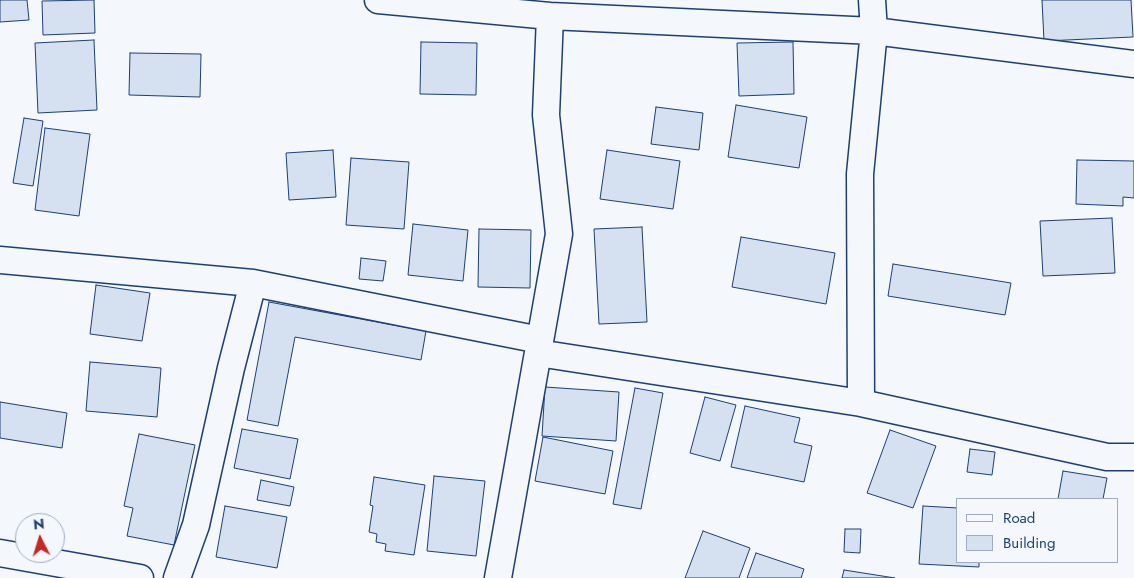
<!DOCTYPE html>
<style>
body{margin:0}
#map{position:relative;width:1134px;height:578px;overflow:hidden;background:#f4f7fb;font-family:Jost,sans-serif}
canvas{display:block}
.legend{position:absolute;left:956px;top:498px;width:162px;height:65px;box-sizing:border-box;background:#f4f7fb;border:1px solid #9eadc5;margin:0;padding:6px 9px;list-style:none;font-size:15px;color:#1d3f73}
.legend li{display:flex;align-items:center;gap:10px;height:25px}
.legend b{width:25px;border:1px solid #9eadc5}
.north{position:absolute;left:15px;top:513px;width:50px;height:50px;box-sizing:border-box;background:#f4f7fb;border:1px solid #9eadc5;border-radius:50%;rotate:355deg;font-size:14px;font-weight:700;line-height:20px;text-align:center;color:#1d3f73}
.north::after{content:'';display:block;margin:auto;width:18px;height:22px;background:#c62828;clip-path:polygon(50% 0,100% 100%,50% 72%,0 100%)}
</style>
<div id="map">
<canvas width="1134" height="578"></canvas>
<ul class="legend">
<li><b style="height:6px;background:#f4f7fb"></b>Road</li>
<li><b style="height:14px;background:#d5e0f0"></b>Building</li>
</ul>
<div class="north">N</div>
</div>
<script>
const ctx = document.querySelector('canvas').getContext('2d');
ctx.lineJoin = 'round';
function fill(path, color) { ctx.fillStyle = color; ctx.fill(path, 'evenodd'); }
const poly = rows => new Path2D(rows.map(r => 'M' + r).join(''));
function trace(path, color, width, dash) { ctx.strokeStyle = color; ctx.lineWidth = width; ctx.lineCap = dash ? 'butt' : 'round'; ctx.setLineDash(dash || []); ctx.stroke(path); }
const building = poly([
 [0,0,27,0,29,20,0,22,0,0],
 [94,0,95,33,43,35,42,1,94,0],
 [1042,0,1131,0,1133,37,1044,41,1042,0],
 [94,40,97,110,38,113,35,43,94,40],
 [421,42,477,43,476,95,420,94,421,42],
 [793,42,794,94,739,96,737,43,793,42],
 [130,53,201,54,200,97,129,95,130,53],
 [736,105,807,117,799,168,728,157,736,105],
 [656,107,703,113,699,150,651,144,656,107],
 [24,118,43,121,33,186,13,183,24,118],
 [45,128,90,134,79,216,35,210,45,128],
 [333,150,336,197,289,200,286,153,333,150],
 [607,150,680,161,673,209,600,199,607,150],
 [351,158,409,162,404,229,346,225,351,158],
 [1077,160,1134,161,1134,198,1123,197,1123,206,1076,204,1077,160],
 [1112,218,1115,273,1043,276,1040,221,1112,218],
 [413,224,468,230,463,281,408,275,413,224],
 [642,227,647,322,599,324,594,229,642,227],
 [479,229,531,230,530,288,478,287,479,229],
 [741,237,835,253,826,304,732,287,741,237],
 [361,258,386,261,383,281,359,279,361,258],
 [893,264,1011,283,1005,315,888,296,893,264],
 [96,285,150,293,142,341,90,334,96,285],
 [269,302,426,331,421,360,295,337,278,426,247,420,269,302],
 [90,362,161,368,157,417,86,411,90,362],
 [545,387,619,392,616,441,542,436,545,387],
 [635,388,663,393,641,509,613,504,635,388],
 [705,397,736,405,720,461,690,453,705,397],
 [0,402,67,413,62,448,0,438,0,402],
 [745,406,800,418,794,442,812,446,804,482,731,467,745,406],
 [242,429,298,439,290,479,234,468,242,429],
 [890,430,936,446,913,508,867,493,890,430],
 [139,434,195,445,174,545,127,536,133,508,124,506,139,434],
 [543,437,613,451,605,494,535,481,543,437],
 [970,449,995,452,992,475,967,472,970,449],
 [1063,471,1107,478,1103,499,1058,499,1063,471],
 [434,476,485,481,476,556,427,551,434,476],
 [374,477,425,485,414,555,385,551,386,544,376,542,377,534,369,532,373,506,370,505,374,477],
 [261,480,294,487,290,506,257,500,261,480],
 [225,506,287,517,277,568,216,557,225,506],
 [923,506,958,508,958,562,979,562,979,567,919,564,923,506],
 [845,529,861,529,860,553,844,552,845,529],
 [703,531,750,548,739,578,685,578,703,531],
 [756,553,804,569,801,578,747,578,756,553],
 [844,570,895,578,842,578,844,570]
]);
fill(building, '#d5e0f0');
trace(building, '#1d3f73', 1);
const minor = poly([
 [378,0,550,16,874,31,1134,64],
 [0,260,253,283,540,340],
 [538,353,861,403,1107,457,1134,457],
 [861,403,860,174,874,31,872,0],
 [0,553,140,578],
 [177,578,196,525,231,368,253,283],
 [498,578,559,234,546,115,550,16]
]);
trace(minor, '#1d3f73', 29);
trace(minor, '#f4f7fb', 26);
</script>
